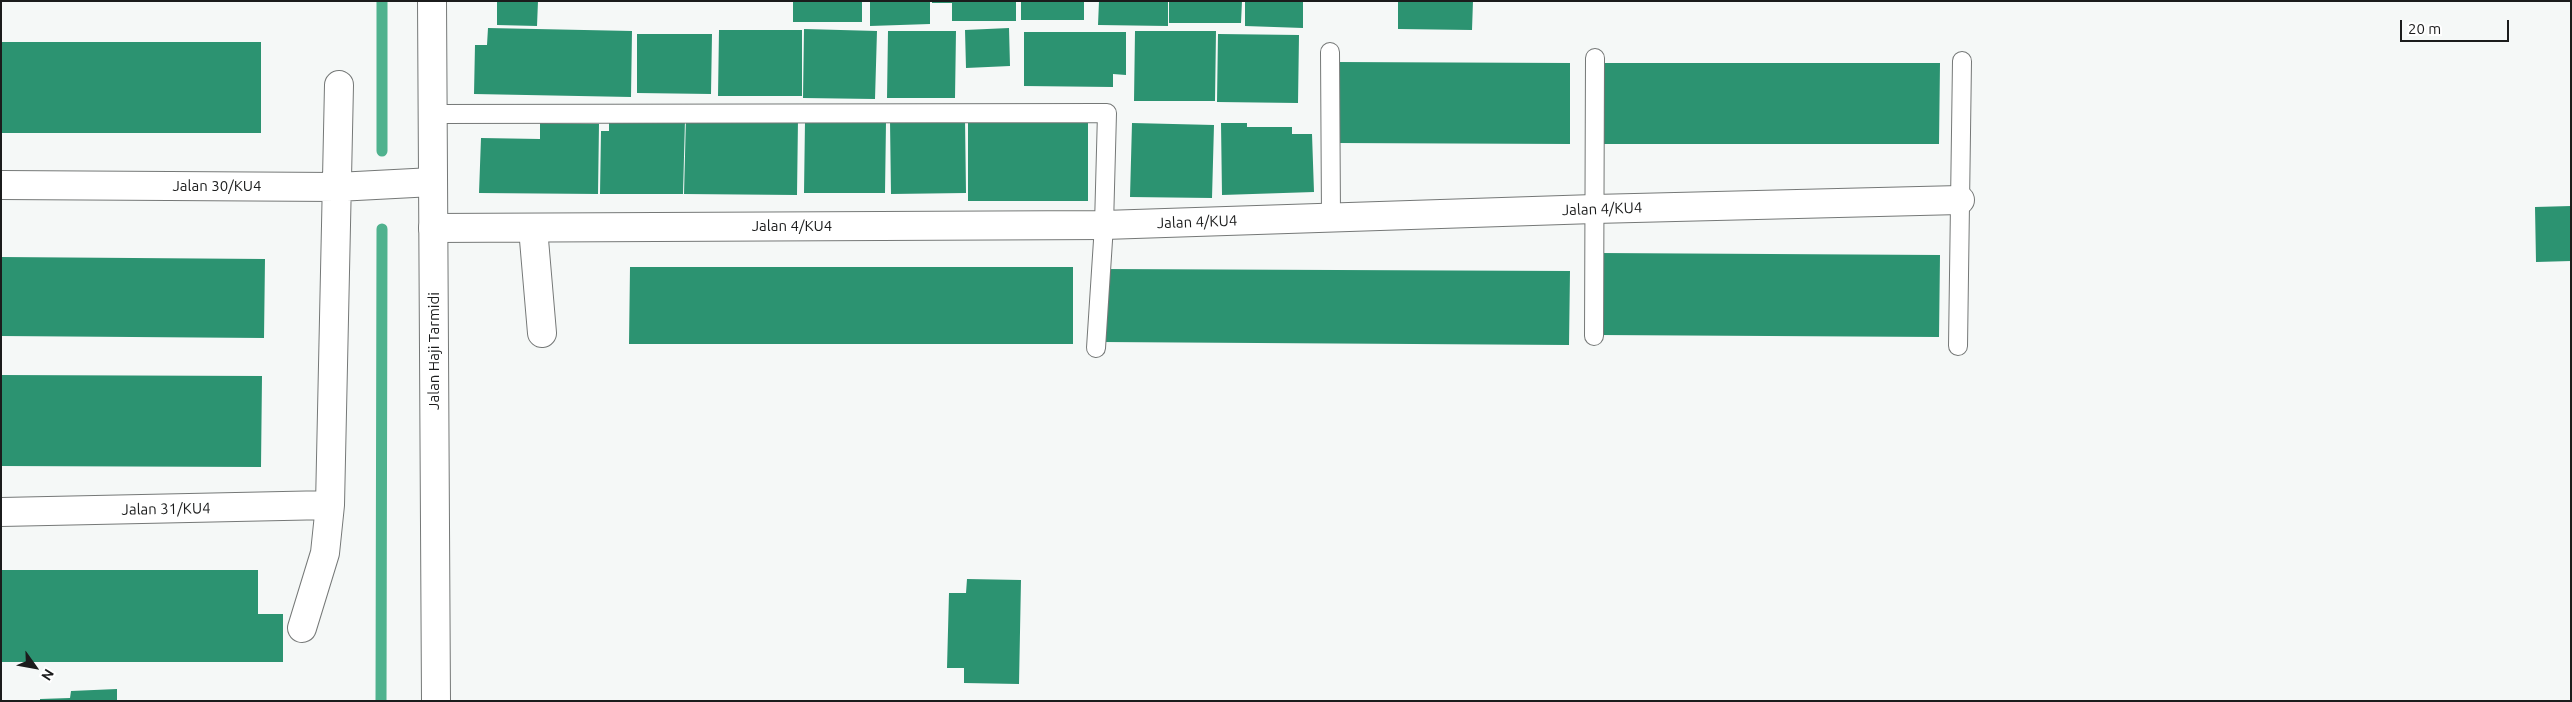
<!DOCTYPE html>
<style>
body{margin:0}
#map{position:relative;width:2572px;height:702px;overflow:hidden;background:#f5f8f7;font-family:Ubuntu,sans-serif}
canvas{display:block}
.frame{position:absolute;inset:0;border:2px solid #1b1c1c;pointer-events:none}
.north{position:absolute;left:10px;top:642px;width:50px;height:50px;-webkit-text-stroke:4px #fff;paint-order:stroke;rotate:122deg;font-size:14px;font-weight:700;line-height:20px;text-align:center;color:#1b1c1c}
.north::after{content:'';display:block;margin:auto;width:18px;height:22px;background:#1b1c1c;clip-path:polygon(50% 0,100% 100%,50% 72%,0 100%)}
.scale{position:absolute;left:2400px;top:20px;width:109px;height:22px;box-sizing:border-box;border:2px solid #1b1c1c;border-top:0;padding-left:6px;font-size:15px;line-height:18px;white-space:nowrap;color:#1b1c1c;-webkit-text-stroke:4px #fff;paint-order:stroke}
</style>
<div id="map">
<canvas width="2572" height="702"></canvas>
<div class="frame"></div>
<div class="north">N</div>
<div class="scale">20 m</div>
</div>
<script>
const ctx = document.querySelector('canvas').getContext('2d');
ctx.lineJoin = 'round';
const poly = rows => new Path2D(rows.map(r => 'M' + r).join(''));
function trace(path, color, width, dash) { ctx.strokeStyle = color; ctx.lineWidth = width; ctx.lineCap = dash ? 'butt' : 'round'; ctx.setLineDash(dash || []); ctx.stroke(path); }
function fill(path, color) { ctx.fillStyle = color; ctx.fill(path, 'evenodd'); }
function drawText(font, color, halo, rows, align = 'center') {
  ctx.font = font + ' Ubuntu,sans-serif'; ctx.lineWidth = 5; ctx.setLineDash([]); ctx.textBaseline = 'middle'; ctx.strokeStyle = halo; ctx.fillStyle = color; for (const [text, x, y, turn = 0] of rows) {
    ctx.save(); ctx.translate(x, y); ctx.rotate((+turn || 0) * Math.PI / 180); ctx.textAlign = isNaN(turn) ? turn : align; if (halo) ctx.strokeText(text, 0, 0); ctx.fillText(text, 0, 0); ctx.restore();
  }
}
trace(poly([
 [382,151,382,1],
 [381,701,382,229]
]), '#4fb28e', 11);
fill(poly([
 [497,1,538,1,537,26,497,25],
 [793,1,862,1,862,22,793,22],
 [870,1,930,1,930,24,870,26],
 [932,1,1016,1,1016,21,952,21,952,3,932,3],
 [1021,1,1084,1,1084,20,1021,20],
 [1099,1,1168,1,1168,26,1098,25],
 [1169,1,1242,1,1241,23,1169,23],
 [1245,1,1303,1,1303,28,1245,26],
 [1398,1,1473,1,1472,30,1398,29],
 [488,28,632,31,631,97,474,94,475,45,487,45],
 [1009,28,1010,66,966,68,965,30],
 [804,29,877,31,875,99,803,98],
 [719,30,802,30,802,96,718,96],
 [888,31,956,31,955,98,887,98],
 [1135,31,1216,31,1215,101,1134,101],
 [1024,32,1126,32,1126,75,1113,74,1113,87,1024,86],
 [637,34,712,34,711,94,637,93],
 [1218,34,1299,35,1298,103,1217,102],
 [1,42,261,42,261,133,1,133],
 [1337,62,1570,63,1570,144,1336,143],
 [1603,63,1940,63,1939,144,1602,144],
 [686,117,798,119,797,195,684,194],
 [609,119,685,120,683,194,600,194,601,131,609,131],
 [965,119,966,193,891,194,890,121],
 [1088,120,1088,201,968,201,968,121],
 [805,121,886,122,885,193,804,193],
 [540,123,599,124,598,194,479,193,481,138,540,139],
 [1132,123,1214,125,1212,198,1130,197],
 [1221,123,1247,123,1247,127,1292,127,1292,134,1312,134,1314,192,1222,195],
 [2571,206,2571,261,2536,262,2535,207],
 [1600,253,1940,255,1939,337,1599,335],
 [1,257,265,259,264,338,1,336],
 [630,267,1073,267,1073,344,629,344],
 [1103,269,1570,271,1569,345,1102,342],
 [1,375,262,376,261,467,1,466],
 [1,570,258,570,258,614,283,614,283,662,1,662],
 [967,579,1021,580,1019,684,964,683,964,668,947,668,949,593,966,593],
 [117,689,117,701,40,701,40,699,70,698,71,691]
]), '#2c9371');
const service = poly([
 [1330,52,1331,217],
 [433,114,1107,113,1104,225,1096,348],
 [1594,336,1595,58],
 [1958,346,1962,61]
]);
const minor = poly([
 [1,185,337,187,433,182],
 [433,228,1104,225,1594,209,1960,200],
 [533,228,542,333],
 [1,512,330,505],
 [302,628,325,553,330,505,339,85]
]);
const tertiary = poly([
 [432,1,436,701]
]);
trace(service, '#757877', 20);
trace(minor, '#757877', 30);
trace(tertiary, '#757877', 30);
trace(service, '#fff', 18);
trace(minor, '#fff', 28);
trace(tertiary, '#fff', 28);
drawText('15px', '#1b1c1c', '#fff', [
 ["Jalan 30/KU4",217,186],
 ["Jalan 4/KU4",1602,209,-2],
 ["Jalan 4/KU4",1197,222,-2],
 ["Jalan 4/KU4",792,226],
 ["Jalan Haji Tarmidi",434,351,-90],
 ["Jalan 31/KU4",166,509,-1]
]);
</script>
